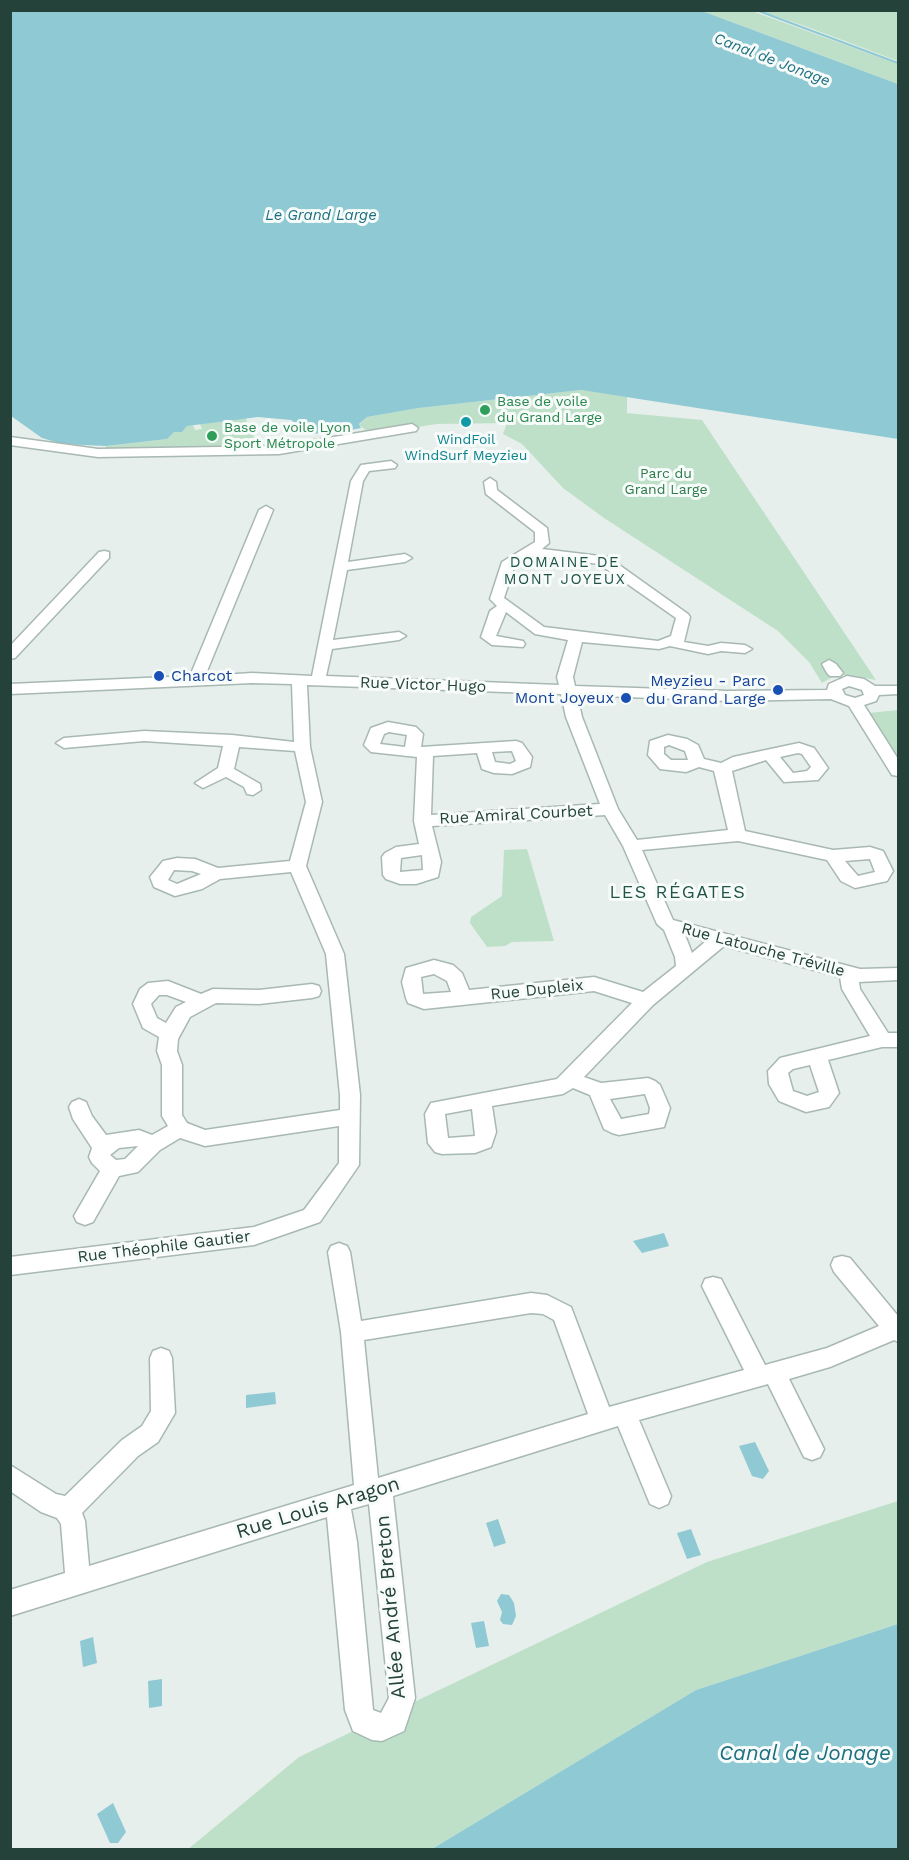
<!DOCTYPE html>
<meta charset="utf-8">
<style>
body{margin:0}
#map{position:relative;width:909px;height:1860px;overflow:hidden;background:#e6efeb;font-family:"Work Sans",sans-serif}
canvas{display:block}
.frame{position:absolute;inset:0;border:12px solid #24423a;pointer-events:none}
</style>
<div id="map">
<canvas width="909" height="1860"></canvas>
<div class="frame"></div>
</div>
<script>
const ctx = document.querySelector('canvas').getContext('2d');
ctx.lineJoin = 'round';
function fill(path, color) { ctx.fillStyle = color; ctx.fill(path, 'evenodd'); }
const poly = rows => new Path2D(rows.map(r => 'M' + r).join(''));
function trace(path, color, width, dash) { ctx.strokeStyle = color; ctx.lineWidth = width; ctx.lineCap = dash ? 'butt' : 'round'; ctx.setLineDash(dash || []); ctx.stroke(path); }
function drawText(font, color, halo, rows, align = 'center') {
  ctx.font = font + ' "Work Sans",sans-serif'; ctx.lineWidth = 6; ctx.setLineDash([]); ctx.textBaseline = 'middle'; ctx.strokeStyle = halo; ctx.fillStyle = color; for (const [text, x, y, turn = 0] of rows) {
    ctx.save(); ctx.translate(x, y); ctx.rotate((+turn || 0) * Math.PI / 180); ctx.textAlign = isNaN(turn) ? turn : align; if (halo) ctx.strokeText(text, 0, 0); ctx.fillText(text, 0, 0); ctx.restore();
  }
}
fill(poly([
 [702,11,752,11,898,64,898,84],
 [759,11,898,11,898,61,802,25],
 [580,390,627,396,627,413,702,420,876,680,849,675,836,675,822,683,809,662,778,631,604,518,563,488,522,444,503,434,507,423,437,424,371,434,359,425,367,417,419,408],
 [246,417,247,423,252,423,255,448,105,451,106,446,167,439,174,431,182,432,187,426,193,425,195,430,202,429,200,424],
 [898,710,898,757,869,713],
 [527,849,554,941,512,942,505,946,487,947,470,923,471,917,502,896,504,850],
 [898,1501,898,1624,696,1690,432,1849,187,1850,299,1757,707,1562]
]), '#bfe0c8');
fill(poly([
 [10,11,702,11,898,84,898,439,581,390,419,408,367,417,359,424,361,428,346,431,311,434,291,420,258,417,187,426,182,432,174,432,167,439,106,446,62,444,42,438,11,416],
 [664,1233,669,1246,642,1253,633,1241],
 [275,1392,276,1404,246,1408,246,1395],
 [755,1442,769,1471,763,1479,752,1476,739,1446],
 [498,1519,506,1543,494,1547,486,1523],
 [691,1529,701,1555,687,1559,677,1533],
 [501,1594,509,1595,514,1603,516,1616,512,1625,503,1624,500,1620,502,1612,497,1601],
 [484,1621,489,1646,476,1648,471,1623],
 [898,1624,898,1849,432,1849,696,1690],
 [93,1637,97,1663,83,1667,80,1641],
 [162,1679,162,1706,149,1708,148,1681],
 [113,1803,126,1832,118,1843,110,1843,97,1814]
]), '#8ec9d4');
trace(poly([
 [756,10,898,63]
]), '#8ec9d4', 2);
const minor = poly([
 [412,424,418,428,416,431,279,454,98,457,10,445,10,437,98,449,279,446,412,424],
 [391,461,397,465,395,468,369,471,363,481,348,562,405,554,412,558,405,562,347,570,333,640,399,632,406,636,399,640,332,649,326,676,559,685,557,677,568,640,535,634,506,612,496,636,523,641,525,644,523,647,492,645,481,637,490,611,497,606,490,599,502,562,535,542,535,532,486,494,484,482,490,478,496,482,497,490,547,528,549,543,542,549,608,557,688,614,690,617,684,642,708,646,721,643,745,645,752,649,745,653,721,651,708,654,670,646,659,649,582,642,573,677,575,686,727,691,827,690,829,684,847,676,864,679,875,686,898,686,898,694,879,695,876,701,864,705,898,759,898,776,892,775,849,706,831,699,727,701,577,695,582,717,618,809,637,840,728,830,714,771,699,767,686,772,660,769,648,755,650,741,668,735,687,739,698,745,704,759,721,763,733,757,799,743,814,748,828,768,818,780,784,782,766,760,732,771,745,831,833,850,870,847,883,851,893,871,887,881,855,888,841,881,827,860,738,841,642,850,673,920,860,969,898,968,898,980,859,982,860,989,888,1033,898,1033,898,1047,882,1047,828,1060,839,1093,829,1107,806,1112,779,1101,769,1084,768,1071,780,1058,870,1036,842,989,840,977,724,946,653,1005,584,1077,601,1083,648,1078,655,1081,660,1085,670,1108,664,1127,619,1135,612,1133,604,1129,590,1095,573,1088,563,1094,492,1106,496,1132,491,1147,475,1153,442,1154,435,1152,428,1143,425,1114,431,1103,557,1079,632,1003,594,991,424,1009,408,1003,406,998,402,982,406,968,434,960,453,965,462,973,469,990,594,977,643,992,676,966,675,957,664,930,657,924,623,846,605,815,432,826,441,862,438,877,416,884,400,884,386,879,383,875,382,857,385,853,396,847,419,844,414,821,417,757,371,752,364,745,371,728,388,722,416,727,423,734,421,747,516,741,522,743,532,757,530,767,512,774,494,773,482,769,477,753,433,756,431,815,600,804,566,717,561,694,307,685,310,747,322,802,306,866,344,954,360,1095,359,1165,320,1222,254,1245,10,1275,10,1257,254,1227,304,1210,339,1163,339,1126,205,1146,180,1138,160,1150,138,1172,119,1176,93,1222,85,1225,77,1222,74,1216,100,1171,92,1163,89,1157,92,1148,73,1119,69,1107,72,1102,79,1099,86,1102,92,1116,106,1135,139,1130,152,1135,168,1126,162,1116,162,1065,157,1051,159,1037,143,1028,133,1004,140,989,148,983,168,981,201,994,213,989,259,990,312,984,319,986,321,991,319,996,312,998,259,1004,216,1003,190,1017,178,1039,177,1051,182,1065,182,1115,187,1123,205,1130,340,1110,340,1095,326,954,291,872,220,879,202,889,175,896,154,887,150,877,163,861,177,858,195,859,218,868,290,861,306,802,295,751,239,747,234,769,260,784,261,790,253,795,247,794,244,787,226,777,203,788,195,783,218,768,223,746,144,741,64,748,56,743,64,738,144,731,232,735,294,742,292,684,252,683,10,694,10,684,190,676,259,510,266,506,273,510,205,676,252,673,312,676,351,481,361,465,391,461],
 [532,556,599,564,676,618,671,636,658,641,544,627,504,598,515,564,532,556],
 [849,686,862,690,864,695,855,698,845,695,842,689,849,686],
 [389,732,407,735,405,747,380,744,384,734,389,732],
 [669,745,685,751,688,760,671,760,664,754,664,747,669,745],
 [512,751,516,761,510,764,495,762,492,752,512,751],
 [798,753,802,754,811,767,807,771,793,773,780,757,798,753],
 [422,855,423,870,400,872,401,858,422,855],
 [870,859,875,872,858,876,845,861,870,859],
 [174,870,192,871,201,874,177,884,168,880,174,870],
 [685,935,706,941,692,953,685,935],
 [434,974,447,981,451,992,423,994,421,977,434,974],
 [159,995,167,995,186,1002,176,1007,166,1023,157,1018,151,1004,159,995],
 [810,1065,819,1092,807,1096,793,1091,788,1073,793,1069,810,1065],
 [645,1094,650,1108,649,1114,621,1119,610,1099,645,1094],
 [472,1109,475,1136,448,1138,445,1114,472,1109],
 [138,1146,125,1159,116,1160,110,1155,119,1148,138,1146],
 [104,551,109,552,109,558,15,658,10,659,10,646,99,552,104,551],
 [829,660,836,664,843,673,840,676,830,676,827,673,822,664,829,660],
 [339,1243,347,1246,350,1252,361,1321,531,1293,547,1295,571,1307,609,1407,744,1370,702,1286,705,1279,713,1277,721,1279,765,1365,827,1348,879,1326,834,1272,831,1265,834,1258,842,1256,850,1258,898,1316,898,1342,894,1340,830,1367,789,1379,824,1449,820,1457,812,1460,804,1457,768,1384,639,1420,671,1496,668,1504,659,1508,650,1504,618,1426,393,1496,415,1698,404,1731,382,1741,372,1740,353,1731,345,1710,327,1517,10,1616,10,1590,65,1573,61,1524,57,1518,41,1512,10,1491,10,1465,56,1494,65,1496,122,1440,142,1426,151,1411,150,1358,153,1351,161,1348,169,1351,172,1358,175,1413,158,1442,138,1456,82,1513,85,1521,89,1566,354,1485,341,1332,328,1252,331,1246,339,1243],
 [531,1313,543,1314,554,1320,588,1414,378,1478,364,1340,531,1313],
 [369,1504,389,1698,381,1713,373,1710,357,1542,351,1509,369,1504]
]);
trace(minor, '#a8b8b2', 3);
fill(minor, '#fff');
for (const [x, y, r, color] of [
 [485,410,6,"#2e9e5b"],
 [466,422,6,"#0f9aa8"],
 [212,436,6,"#2e9e5b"],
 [159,676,6,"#1a4fb4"],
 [778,690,6,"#1a4fb4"],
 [626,698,6,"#1a4fb4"]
]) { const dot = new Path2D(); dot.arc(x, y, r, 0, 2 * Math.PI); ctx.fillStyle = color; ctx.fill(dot); trace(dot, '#f7fbf9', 2); }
drawText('14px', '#27864d', '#f7fbf9', [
 ["Base de voile",497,402],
 ["du Grand Large",497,418],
 ["Base de voile Lyon",224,428],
 ["Sport Métropole",224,444]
], 'left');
drawText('14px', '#0d838f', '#f7fbf9', [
 ["WindFoil",466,440],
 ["WindSurf Meyzieu",466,456]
]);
drawText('14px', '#2d7a4b', '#f7fbf9', [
 ["Parc du",666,474],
 ["Grand Large",666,490]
]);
drawText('italic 15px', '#1c6f80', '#f7fbf9', [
 ["Canal de Jonage",772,60,21],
 ["Le Grand Large",321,216]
]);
ctx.letterSpacing = '1.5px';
drawText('15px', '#1f5548', '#f7fbf9', [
 ["DOMAINE DE",565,563],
 ["MONT JOYEUX",565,580]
]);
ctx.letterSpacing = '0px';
drawText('16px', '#164399', '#f7fbf9', [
 ["Charcot",171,676,"left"],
 ["Meyzieu - Parc",766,681],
 ["du Grand Large",766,699],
 ["Mont Joyeux",614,698]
], 'right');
drawText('16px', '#24423a', '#f7fbf9', [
 ["Rue Victor Hugo",423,685,2],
 ["Rue Amiral Courbet",516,815,-3],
 ["Rue Latouche Tréville",763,950,15],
 ["Rue Dupleix",537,990,-6],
 ["Rue Théophile Gautier",164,1247,-7]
]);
ctx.letterSpacing = '1.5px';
drawText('18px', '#1f5548', '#f7fbf9', [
 ["LES RÉGATES",678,893]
]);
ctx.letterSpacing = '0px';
drawText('20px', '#24423a', '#f7fbf9', [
 ["Rue Louis Aragon",318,1508,-17],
 ["Allée André Breton",391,1607,-95]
]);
drawText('italic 21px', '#1c6f80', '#f7fbf9', [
 ["Canal de Jonage",805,1754]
]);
</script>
